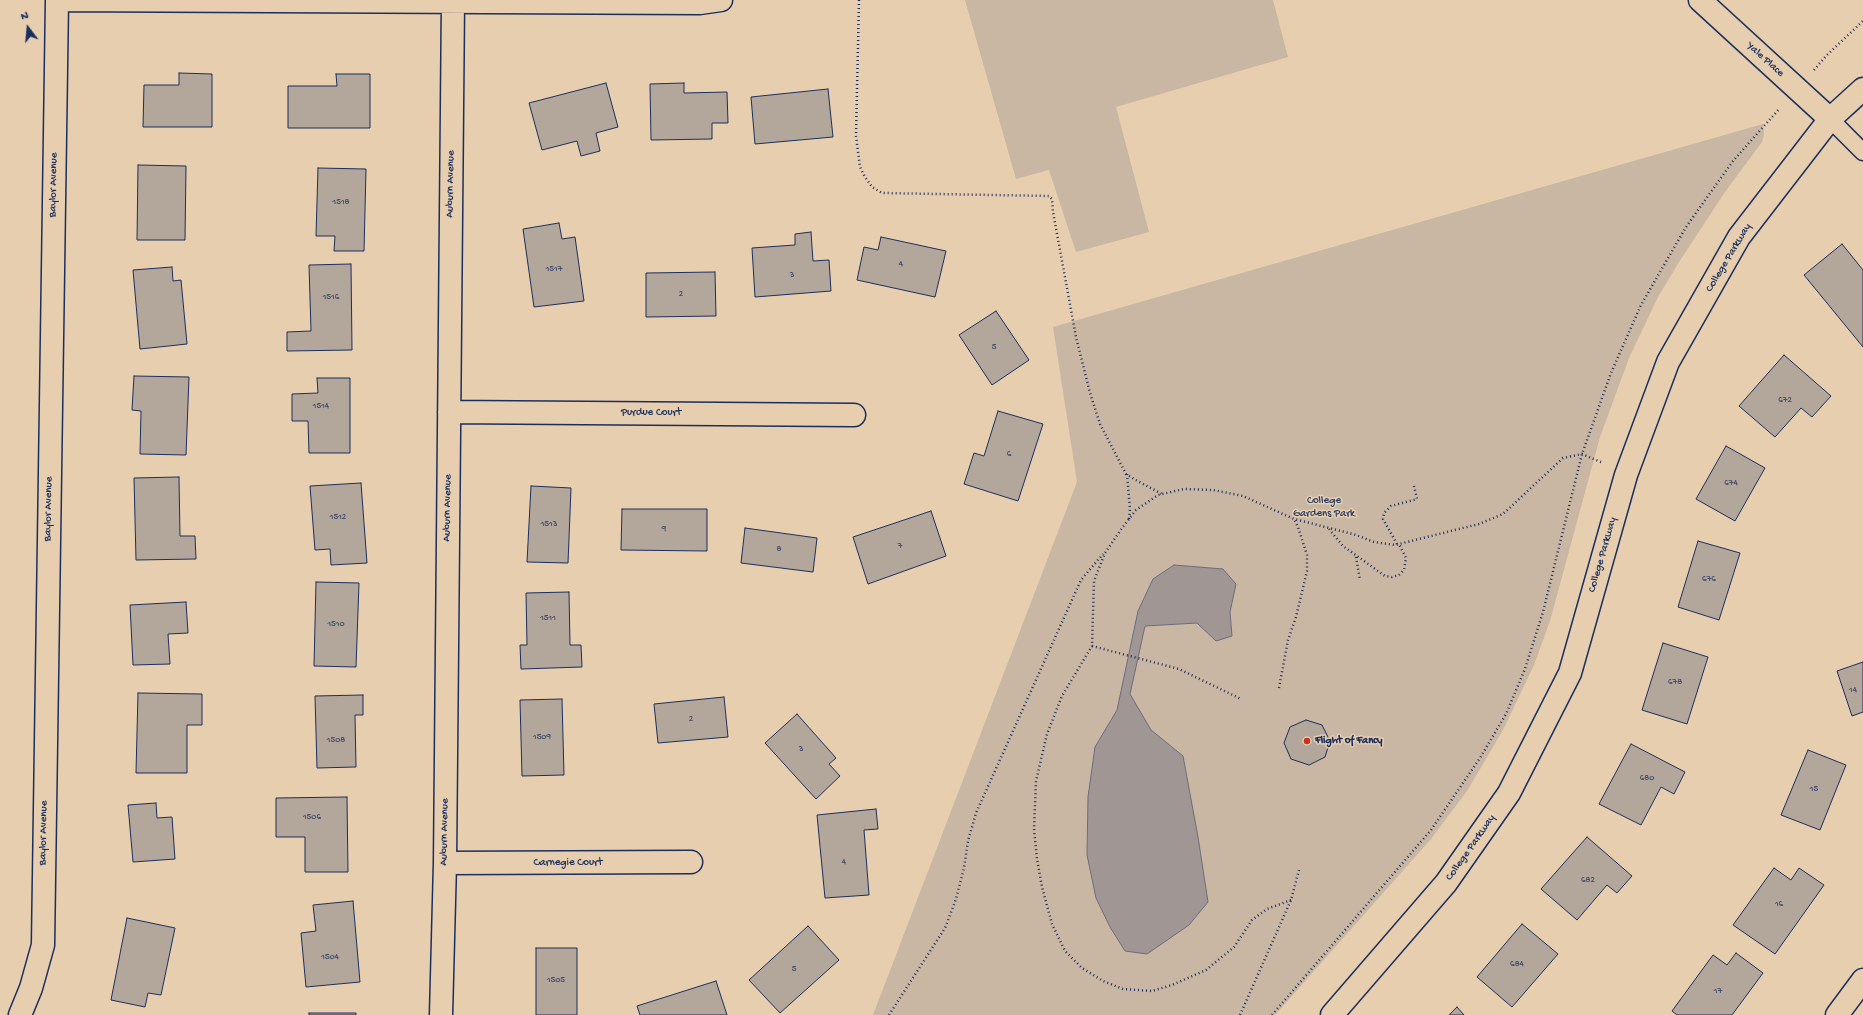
<!DOCTYPE html>
<style>
body{margin:0}
#map{position:relative;width:1863px;height:1015px;overflow:hidden;background:#e6ceaf;font-family:"Gochi Hand",sans-serif}
canvas{display:block}
.north{position:absolute;left:8px;top:8px;width:40px;height:40px;-webkit-text-stroke:3px #e6ceaf;paint-order:stroke;rotate:344deg;font-size:11px;font-weight:700;line-height:16px;text-align:center;color:#1b2f5e}
.north::after{content:'';display:block;margin:auto;width:14px;height:18px;background:#1b2f5e;clip-path:polygon(50% 0,100% 100%,50% 72%,0 100%)}
</style>
<div id="map">
<canvas width="1863" height="1015"></canvas>
<div class="north">N</div>
</div>
<script>
const ctx = document.querySelector('canvas').getContext('2d');
ctx.lineJoin = 'round';
function fill(path, color) { ctx.fillStyle = color; ctx.fill(path, 'evenodd'); }
const poly = rows => new Path2D(rows.map(r => 'M' + r).join(''));
function trace(path, color, width, dash) { ctx.strokeStyle = color; ctx.lineWidth = width; ctx.lineCap = dash ? 'butt' : 'round'; ctx.setLineDash(dash || []); ctx.stroke(path); }
function drawText(font, color, halo, rows, align = 'center') {
  ctx.font = font + ' "Gochi Hand",sans-serif'; ctx.lineWidth = 3; ctx.setLineDash([]); ctx.textBaseline = 'middle'; ctx.strokeStyle = halo; ctx.fillStyle = color; for (const [text, x, y, turn = 0] of rows) {
    ctx.save(); ctx.translate(x, y); ctx.rotate((+turn || 0) * Math.PI / 180); ctx.textAlign = isNaN(turn) ? turn : align; if (halo) ctx.strokeText(text, 0, 0); ctx.fillText(text, 0, 0); ctx.restore();
  }
}
fill(poly([
 [965,0,1273,0,1288,57,1116,107,1149,232,1076,252,1049,170,1016,179],
 [1763,124,1764,134,1762,142,1725,192,1679,262,1658,297,1629,358,1600,437,1550,621,1534,665,1503,730,1467,791,1431,839,1275,1015,873,1015,1077,482,1053,327]
]), '#c9b7a3');
const water = poly([
 [1174,565,1223,569,1236,584,1230,612,1232,636,1216,641,1197,623,1145,626,1130,694,1151,730,1183,756,1198,837,1208,902,1189,925,1147,954,1125,951,1110,927,1096,898,1087,855,1088,797,1095,747,1117,710,1138,611,1153,579,1174,565]
]);
fill(water, '#a09794');
trace(water, '#6b6d7e', 1);
const building = poly([
 [179,73,212,74,212,127,143,127,144,85,179,85,179,73],
 [336,74,370,74,370,128,288,128,288,86,337,86,336,74],
 [606,83,618,127,596,133,600,151,581,156,577,141,542,150,529,103,606,83],
 [684,83,684,93,727,92,728,123,712,123,712,139,651,140,650,84,684,83],
 [828,89,833,137,755,144,751,97,828,89],
 [138,165,186,166,185,240,137,240,138,165],
 [318,168,366,169,364,251,334,251,335,236,316,236,318,168],
 [559,223,562,239,575,237,584,301,534,307,523,229,559,223],
 [811,232,813,261,829,260,831,291,755,297,752,248,795,245,795,234,811,232],
 [881,237,946,251,935,297,857,280,864,247,878,250,881,237],
 [1842,244,1863,270,1863,347,1804,275,1842,244],
 [351,264,352,350,287,351,287,332,311,331,309,265,351,264],
 [172,267,173,281,181,280,187,344,140,349,133,270,172,267],
 [715,272,716,316,646,317,646,273,715,272],
 [996,311,1029,360,992,385,959,335,996,311],
 [1784,355,1831,396,1812,417,1801,408,1775,437,1739,406,1784,355],
 [134,376,189,377,186,455,140,454,141,411,132,410,134,376],
 [317,378,350,378,350,453,309,453,308,421,292,421,292,394,318,393,317,378],
 [998,411,1043,424,1018,501,964,484,974,453,984,456,998,411],
 [1726,446,1765,468,1735,521,1696,499,1726,446],
 [179,477,180,536,195,536,196,559,136,560,134,478,179,477],
 [361,483,367,563,331,565,330,549,315,550,310,486,361,483],
 [531,486,571,488,568,563,527,562,531,486],
 [622,509,707,509,707,551,621,550,622,509],
 [931,511,946,556,868,584,853,537,931,511],
 [745,528,817,538,813,572,741,563,745,528],
 [1698,541,1740,553,1719,620,1678,607,1698,541],
 [316,582,359,583,356,667,314,666,316,582],
 [569,592,570,645,581,645,582,667,521,669,520,645,527,645,526,593,569,592],
 [186,602,188,633,168,634,170,664,133,665,130,605,186,602],
 [1663,643,1708,657,1687,724,1642,710,1663,643],
 [1863,662,1863,712,1852,716,1837,671,1863,662],
 [138,693,202,694,202,725,187,725,187,773,136,773,138,693],
 [363,695,363,715,355,715,356,767,317,768,315,696,363,695],
 [724,697,728,737,658,743,654,704,724,697],
 [562,699,564,775,522,776,520,700,562,699],
 [797,714,836,758,829,764,840,776,816,799,765,743,797,714],
 [1306,720,1322,725,1330,741,1325,757,1309,765,1291,759,1284,743,1290,727,1306,720],
 [1631,744,1685,772,1674,794,1661,787,1641,825,1599,804,1631,744],
 [1808,750,1846,765,1820,830,1781,815,1808,750],
 [347,797,348,872,305,872,305,837,276,837,276,798,347,797],
 [156,803,157,818,172,817,175,859,133,862,128,805,156,803],
 [876,809,878,829,864,830,869,895,825,898,817,815,876,809],
 [1587,837,1632,876,1617,893,1607,885,1577,920,1541,889,1587,837],
 [1774,868,1791,880,1799,868,1824,885,1775,954,1733,925,1774,868],
 [353,901,360,982,306,987,301,933,316,931,313,905,353,901],
 [127,918,175,928,161,995,148,993,145,1007,111,1000,127,918],
 [1522,924,1558,954,1512,1007,1477,977,1522,924],
 [808,926,839,960,780,1013,749,980,808,926],
 [536,948,577,948,577,1015,536,1015,536,948],
 [1736,953,1763,973,1732,1015,1677,1015,1672,1011,1713,955,1727,965,1736,953],
 [716,981,727,1015,640,1015,637,1006,716,981],
 [1457,1007,1464,1015,1449,1015,1457,1007],
 [309,1013,356,1013,356,1015,309,1015,309,1013]
]);
fill(building, '#b3a69b');
trace(building, '#1b2f5e', 1);
const lane = poly([
 [1830,119,1863,152]
]);
const street = poly([
 [449,412,854,415],
 [445,863,691,862],
 [20,1015,31,988,43,945,57,0,700,3,721,0],
 [441,1015,445,863,453,0],
 [1837,1015,1863,980]
]);
const secondary = poly([
 [1700,0,1830,119],
 [1332,1015,1446,883,1509,793,1570,673,1626,475,1668,362,1739,237,1830,119,1863,89]
]);
trace(lane, '#1b2f5e', 19);
trace(street, '#1b2f5e', 25);
trace(secondary, '#1b2f5e', 25);
trace(poly([
 [859,0,856,136,860,167,865,177,872,187,882,193,1049,196,1052,199,1053,212,1076,337,1090,393,1100,424,1126,474,1134,479,1162,494],
 [1814,70,1826,56,1863,21],
 [1127,474,1130,509,1129,519],
 [1329,529,1343,546,1385,576,1392,577,1399,575,1404,570,1406,558,1399,544],
 [1397,544,1383,519,1384,513,1391,506,1417,499,1414,486],
 [1356,557,1360,580],
 [1092,646,1179,669,1241,699],
 [1279,688,1288,640,1296,617,1307,571,1307,555,1298,527,1294,519],
 [1291,900,1267,909,1252,920,1234,947,1206,970,1172,985,1152,991,1123,989,1103,981,1082,968,1065,951,1052,924,1042,887,1037,859,1034,829,1036,781,1047,734,1062,696,1092,646,1094,581,1105,553,1122,528,1136,510,1158,495,1184,489,1213,490,1243,496,1294,519,1356,535,1374,542,1395,545,1479,524,1503,514,1563,458,1582,454,1603,463],
 [889,1015,945,928,956,899,964,868,968,841,976,813,1081,580,1103,554],
 [1240,1015,1291,900,1299,870],
 [1272,1015,1431,830,1480,758,1506,714,1525,669,1543,612,1582,454,1611,373,1641,305,1686,227,1733,161,1780,108]
]), '#1b2f5e', 2.5, [1, 3]);
trace(lane, '#e6ceaf', 16);
trace(street, '#e6ceaf', 22);
trace(secondary, '#e6ceaf', 22);
for (const [x, y, r, color] of [
 [1307,741,4,"#c8321e"]
]) { const dot = new Path2D(); dot.arc(x, y, r, 0, 2 * Math.PI); ctx.fillStyle = color; ctx.fill(dot); trace(dot, '#e6ceaf', 1.5); }
drawText('9px', '#414d6d', null, [
 ["1518",341,203],
 ["4",901,265],
 ["1517",554,270],
 ["3",792,276],
 ["2",681,295],
 ["1516",331,298],
 ["5",994,348],
 ["672",1785,401],
 ["1514",321,407],
 ["6",1009,455],
 ["674",1731,484],
 ["1512",338,518],
 ["1513",549,525],
 ["9",664,530],
 ["7",900,547],
 ["8",779,550],
 ["676",1709,580],
 ["1511",548,619],
 ["1510",336,625],
 ["678",1675,683],
 ["14",1853,691],
 ["2",691,720],
 ["1509",542,738],
 ["1508",336,741],
 ["3",801,750],
 ["680",1647,779],
 ["15",1814,790],
 ["1506",312,818],
 ["4",844,863],
 ["682",1588,881],
 ["16",1779,905],
 ["1504",330,958],
 ["684",1517,965],
 ["5",794,970],
 ["1505",556,981],
 ["17",1718,992]
]);
drawText('11px', '#1b2f5e', '#e6ceaf', [
 ["Yale Place",1765,60,42],
 ["Auburn Avenue",451,184,-89],
 ["Baylor Avenue",54,185,-89],
 ["College Parkway",1729,258,-59],
 ["Purdue Court",651,413],
 ["Auburn Avenue",448,508,-89],
 ["Baylor Avenue",49,509,-89],
 ["College Parkway",1603,555,-74],
 ["Auburn Avenue",445,832,-89],
 ["Baylor Avenue",44,833,-89],
 ["College Parkway",1471,848,-55],
 ["Carnegie Court",568,863]
]);
drawText('11px', '#2c3d65', '#e6ceaf', [
 ["College",1324,501],
 ["Gardens Park",1324,514]
]);
drawText('bold 11px', '#1b2f5e', '#e6ceaf', [
 ["Flight of Fancy",1315,741]
], 'left');
</script>
